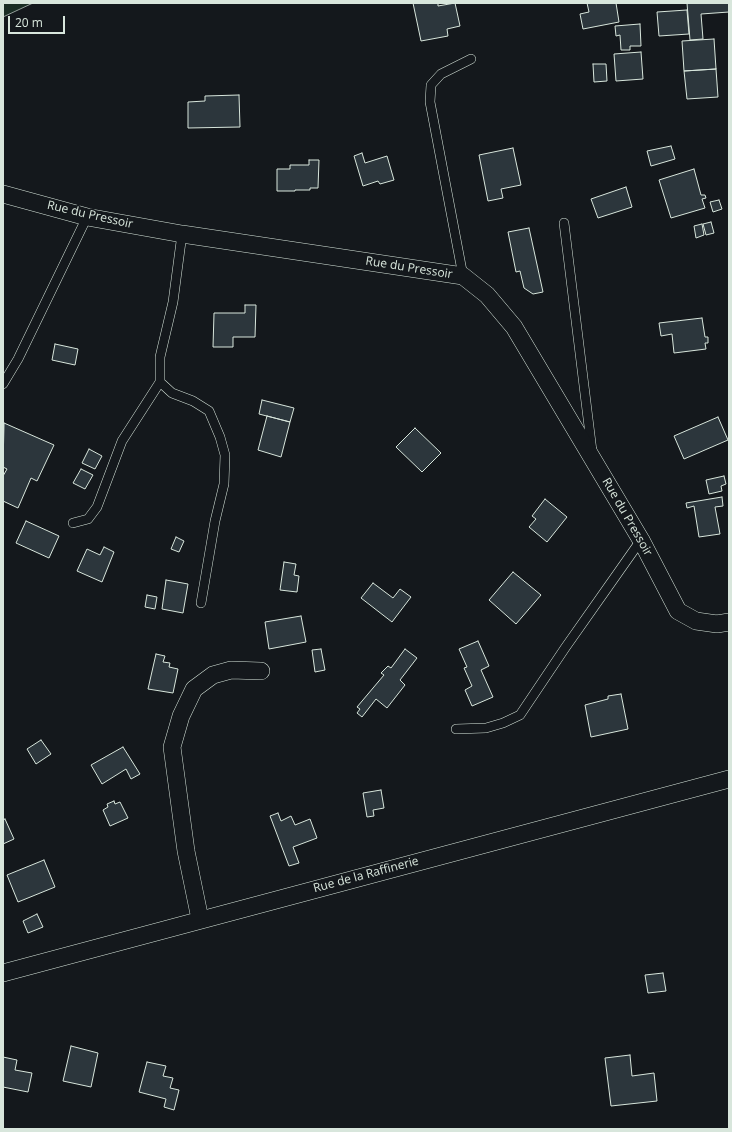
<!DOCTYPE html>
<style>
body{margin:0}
#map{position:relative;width:732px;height:1132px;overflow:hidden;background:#14181c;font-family:"Open Sans",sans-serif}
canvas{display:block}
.frame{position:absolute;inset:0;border:4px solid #d8e6dc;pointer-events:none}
.scale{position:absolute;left:8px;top:16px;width:57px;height:18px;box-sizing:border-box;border:2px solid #d8e6dc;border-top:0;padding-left:5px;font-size:12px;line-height:14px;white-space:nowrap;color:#d8e6dc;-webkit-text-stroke:3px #14181c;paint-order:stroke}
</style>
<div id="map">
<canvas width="732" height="1132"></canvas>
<div class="frame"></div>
<div class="scale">20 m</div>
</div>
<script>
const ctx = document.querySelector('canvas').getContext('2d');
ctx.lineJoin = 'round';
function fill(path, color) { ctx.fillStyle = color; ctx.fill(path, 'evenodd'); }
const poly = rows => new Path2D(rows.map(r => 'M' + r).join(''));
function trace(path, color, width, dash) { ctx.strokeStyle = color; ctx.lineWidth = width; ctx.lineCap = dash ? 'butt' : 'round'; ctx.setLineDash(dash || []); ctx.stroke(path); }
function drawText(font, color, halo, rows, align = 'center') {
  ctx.font = font + ' "Open Sans",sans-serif'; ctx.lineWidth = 3; ctx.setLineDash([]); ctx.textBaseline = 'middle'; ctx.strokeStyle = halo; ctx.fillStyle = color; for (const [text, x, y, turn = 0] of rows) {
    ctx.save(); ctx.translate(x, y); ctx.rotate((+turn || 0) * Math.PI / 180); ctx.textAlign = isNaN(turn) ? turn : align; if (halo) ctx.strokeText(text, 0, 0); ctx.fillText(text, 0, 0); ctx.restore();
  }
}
const green = poly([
 [3,3,33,3,3,17,3,3]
]);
fill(green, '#1a2d24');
trace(green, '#939e99', 1);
const building = poly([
 [413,3,438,3,438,6,455,3,460,26,447,29,448,36,421,41,413,3],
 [587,3,616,3,619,22,583,29,580,14,589,12,587,3],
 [687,3,729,3,729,12,701,14,703,39,690,40,687,3],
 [687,10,689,34,659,36,657,12,687,10],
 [640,24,641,46,630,46,630,50,621,50,620,35,616,36,615,26,640,24],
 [714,39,716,69,684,71,682,41,714,39],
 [641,52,643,79,616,81,614,54,641,52],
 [593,64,606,64,607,81,594,82,593,64],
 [716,69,718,97,687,99,684,71,716,69],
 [239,95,240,127,188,128,188,102,205,101,205,96,239,95],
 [671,146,675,159,651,166,647,151,671,146],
 [513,148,521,185,501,189,503,198,488,201,479,155,513,148],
 [362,153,365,163,387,156,394,180,380,184,378,181,363,186,354,156,362,153],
 [309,160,319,160,318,188,310,188,310,190,295,190,295,191,277,191,277,169,290,169,290,165,309,165,309,160],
 [694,169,701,195,705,195,706,198,702,199,705,208,671,218,659,180,694,169],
 [626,187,632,207,598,218,591,199,626,187],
 [719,200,722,209,713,212,710,202,719,200],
 [711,222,714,233,706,235,703,224,711,222],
 [702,224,704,235,696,238,694,226,702,224],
 [529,228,543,292,533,294,524,288,520,271,516,272,508,232,529,228],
 [245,305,256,305,255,337,233,337,233,347,213,347,214,313,245,313,245,305],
 [702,318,705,337,708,337,708,343,705,343,706,349,674,353,672,334,661,336,659,323,702,318],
 [55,344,78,349,75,365,52,360,55,344],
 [262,400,294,408,290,422,259,414,262,400],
 [267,416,290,422,281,457,258,450,267,416],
 [718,417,728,440,684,459,674,436,718,417],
 [4,423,54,445,37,481,31,478,18,508,3,501,3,476,7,469,3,467,4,423],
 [415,428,441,453,422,472,396,447,415,428],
 [89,449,102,456,95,469,82,463,89,449],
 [81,469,93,475,85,489,73,483,81,469],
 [724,476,726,484,721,486,722,491,709,494,706,480,724,476],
 [722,497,723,506,715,507,720,534,699,537,694,506,687,508,686,503,722,497],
 [545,499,567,517,547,542,529,527,536,519,532,516,545,499],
 [26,521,59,536,49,558,16,543,26,521],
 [176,537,184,541,179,552,171,549,176,537],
 [104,547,114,552,102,582,77,571,87,549,100,555,104,547],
 [284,562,296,564,294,575,299,576,297,592,280,590,284,562],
 [513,572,541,595,516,624,489,600,513,572],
 [166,580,188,584,183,613,162,609,166,580],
 [373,583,393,598,400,589,411,597,392,622,361,598,373,583],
 [147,595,157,597,155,609,145,607,147,595],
 [301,616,306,642,269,649,265,622,301,616],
 [478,641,489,666,481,670,493,697,472,706,465,690,472,686,464,668,467,667,459,649,478,641],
 [321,649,325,670,315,672,312,650,321,649],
 [405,649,417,658,400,680,405,685,387,708,376,699,362,717,357,713,360,709,357,707,384,675,381,673,388,666,391,668,405,649],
 [156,654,165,656,163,662,170,663,169,667,178,669,173,693,148,689,156,654],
 [621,694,628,729,591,737,585,705,608,699,608,696,621,694],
 [41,740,51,754,36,764,27,749,41,740],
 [123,747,140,774,131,779,126,769,102,784,91,765,123,747],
 [381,790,384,808,373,810,374,816,367,817,363,793,381,790],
 [114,801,115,804,120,802,128,818,110,826,103,810,108,807,107,804,114,801],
 [278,813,281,821,291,816,295,825,310,819,317,838,293,847,299,863,289,866,270,816,278,813],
 [5,819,14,839,3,844,3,820,5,819],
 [44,860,55,887,18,902,7,875,44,860],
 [37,914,43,927,28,933,23,921,37,914],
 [663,973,666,991,648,993,645,975,663,973],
 [71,1046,98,1053,91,1087,63,1081,71,1046],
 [630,1055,632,1076,654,1073,657,1101,611,1106,605,1058,630,1055],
 [3,1057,17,1060,15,1070,32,1073,28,1092,3,1087,3,1057],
 [147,1062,166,1066,163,1076,173,1078,170,1088,179,1090,174,1110,164,1107,166,1099,139,1092,147,1062]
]);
fill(building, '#2c363c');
trace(building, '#d8e6dc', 1);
const service = poly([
 [564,223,592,451],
 [182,234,173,302,160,357,160,382,172,393,193,401,209,411,220,437,225,455,224,484,215,521,201,603],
 [463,276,430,102,431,85,441,74,471,59],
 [3,384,18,359,87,217],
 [73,523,88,519,97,507,122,441,160,382],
 [456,729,486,728,503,723,520,715,565,648,641,540]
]);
const minor = poly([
 [3,194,87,217,182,234,463,276,487,295,514,327,641,540,678,611,696,621,717,624,729,622],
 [200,919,186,851,172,747,181,716,194,689,213,675,231,670,261,671],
 [3,973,729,779]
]);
trace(service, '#d8e6dc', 10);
trace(minor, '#d8e6dc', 18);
trace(service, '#14181c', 9);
trace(minor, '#14181c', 17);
drawText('12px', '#d8e6dc', '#14181c', [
 ["Rue du Pressoir",90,215,13],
 ["Rue du Pressoir",409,268,9],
 ["Rue du Pressoir",627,517,60],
 ["Rue de la Raffinerie",366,875,-15]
]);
</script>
